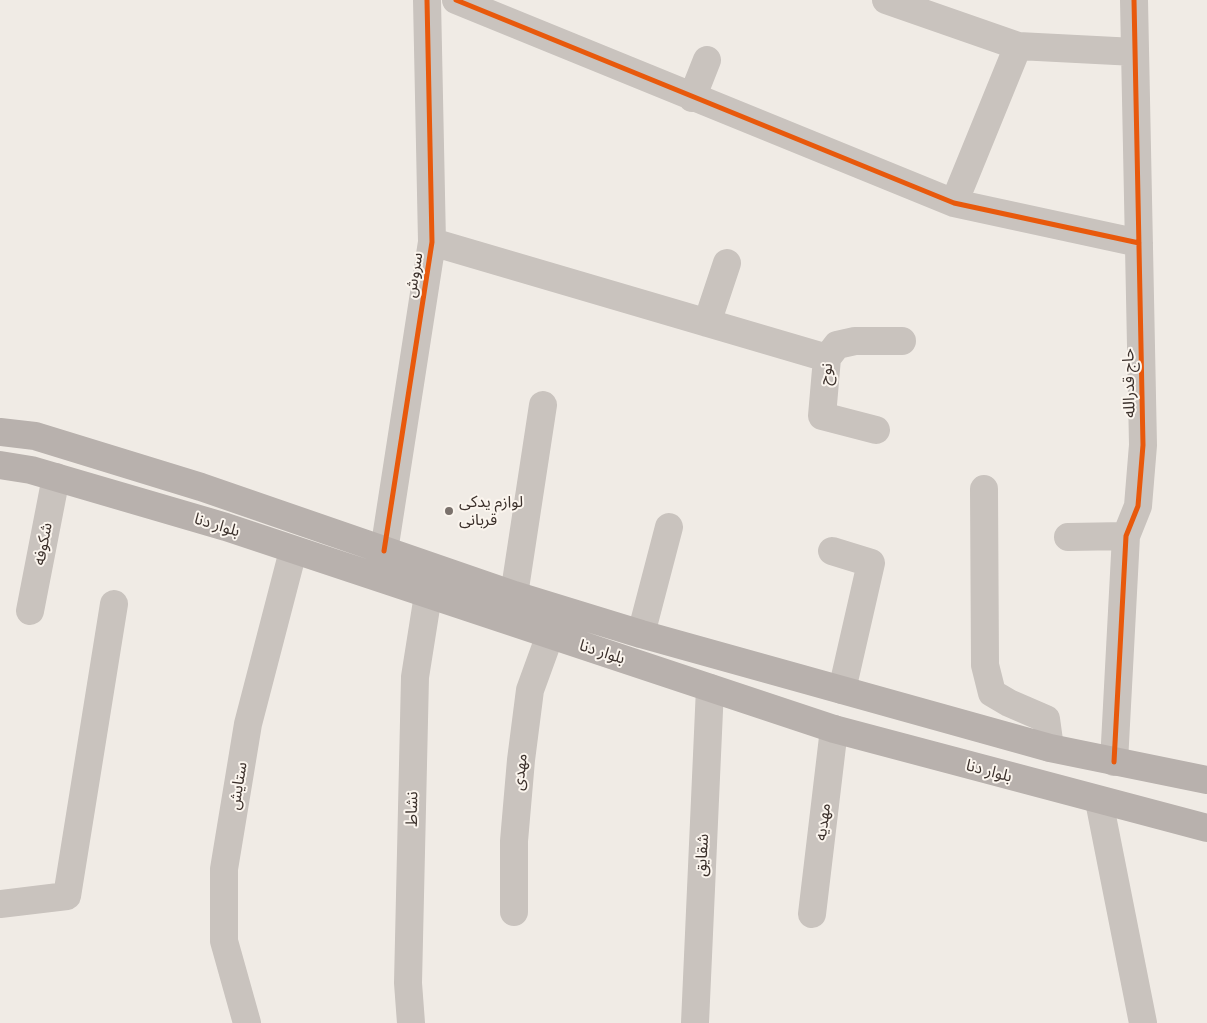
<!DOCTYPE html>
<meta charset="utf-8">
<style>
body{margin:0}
canvas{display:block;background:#f0ebe5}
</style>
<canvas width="1207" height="1023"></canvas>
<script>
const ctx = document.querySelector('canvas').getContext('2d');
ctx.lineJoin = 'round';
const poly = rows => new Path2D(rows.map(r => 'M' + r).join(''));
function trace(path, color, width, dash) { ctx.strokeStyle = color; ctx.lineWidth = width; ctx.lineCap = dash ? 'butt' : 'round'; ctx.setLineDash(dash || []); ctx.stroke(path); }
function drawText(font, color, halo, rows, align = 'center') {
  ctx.font = font + ' "Public Sans","Noto Sans Arabic",sans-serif'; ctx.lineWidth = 4; ctx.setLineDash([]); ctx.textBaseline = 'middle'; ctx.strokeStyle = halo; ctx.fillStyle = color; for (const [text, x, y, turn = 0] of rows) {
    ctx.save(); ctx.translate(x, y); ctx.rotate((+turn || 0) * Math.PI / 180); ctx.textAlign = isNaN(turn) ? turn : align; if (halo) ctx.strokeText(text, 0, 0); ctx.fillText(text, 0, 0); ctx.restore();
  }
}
trace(poly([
 [456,0,954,203,1139,243],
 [886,0,1018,46,1135,52],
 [692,98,707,60],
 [954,203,1018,46],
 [432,242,827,358],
 [707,323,727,263],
 [876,430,822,416,827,358,837,345,855,341,902,341],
 [984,489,985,665,992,693,1009,703,1046,719,1050,748],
 [1068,537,1126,536],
 [384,551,432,242,427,0],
 [832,551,871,563,842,690],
 [514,595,543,405],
 [30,611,56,477],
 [641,634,669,527],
 [1114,762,1126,536,1138,506,1143,445,1134,0],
 [1099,801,1143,1023],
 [0,904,67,896,114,604],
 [514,912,514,841,521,760,530,690,550,635],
 [812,914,834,729],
 [247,1023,224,941,224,869,248,724,293,551],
 [411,1023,408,983,415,677,428,595],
 [695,1023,710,688]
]), '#c9c3be', 28);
trace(poly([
 [0,432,35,436,201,487,514,595,641,634,1050,748,1207,780],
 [0,465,31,470,226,527,834,729,1207,828]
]), '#b8b1ad', 28);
trace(poly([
 [456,0,954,203,1139,243],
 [384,551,432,242,427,0],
 [1114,762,1126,536,1138,506,1143,445,1134,0]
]), '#e8590c', 5);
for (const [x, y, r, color] of [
 [449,511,5,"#7a716c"]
]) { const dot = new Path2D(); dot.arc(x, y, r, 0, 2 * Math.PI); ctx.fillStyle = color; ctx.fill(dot); trace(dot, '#fbf5ee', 2); }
drawText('16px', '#3b302b', '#fbf5ee', [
 ["سروش",414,275,-81],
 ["نوح",826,374,-83],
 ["حاج قدرالله",1129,383,-91],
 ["بلوار دنا",217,525,17],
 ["شکوفه",43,544,-79],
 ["بلوار دنا",602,652,18],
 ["بلوار دنا",989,771,15],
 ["مهدی",520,772,-84],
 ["ستایش",238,786,-81],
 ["نشاط",412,809,-89],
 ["مهدیه",823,822,-83],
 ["شقایق",702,855,-87]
]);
drawText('16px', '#3b302b', '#fbf5ee', [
 ["لوازم یدکی",459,502],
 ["قربانی",459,520]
], 'left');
</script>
